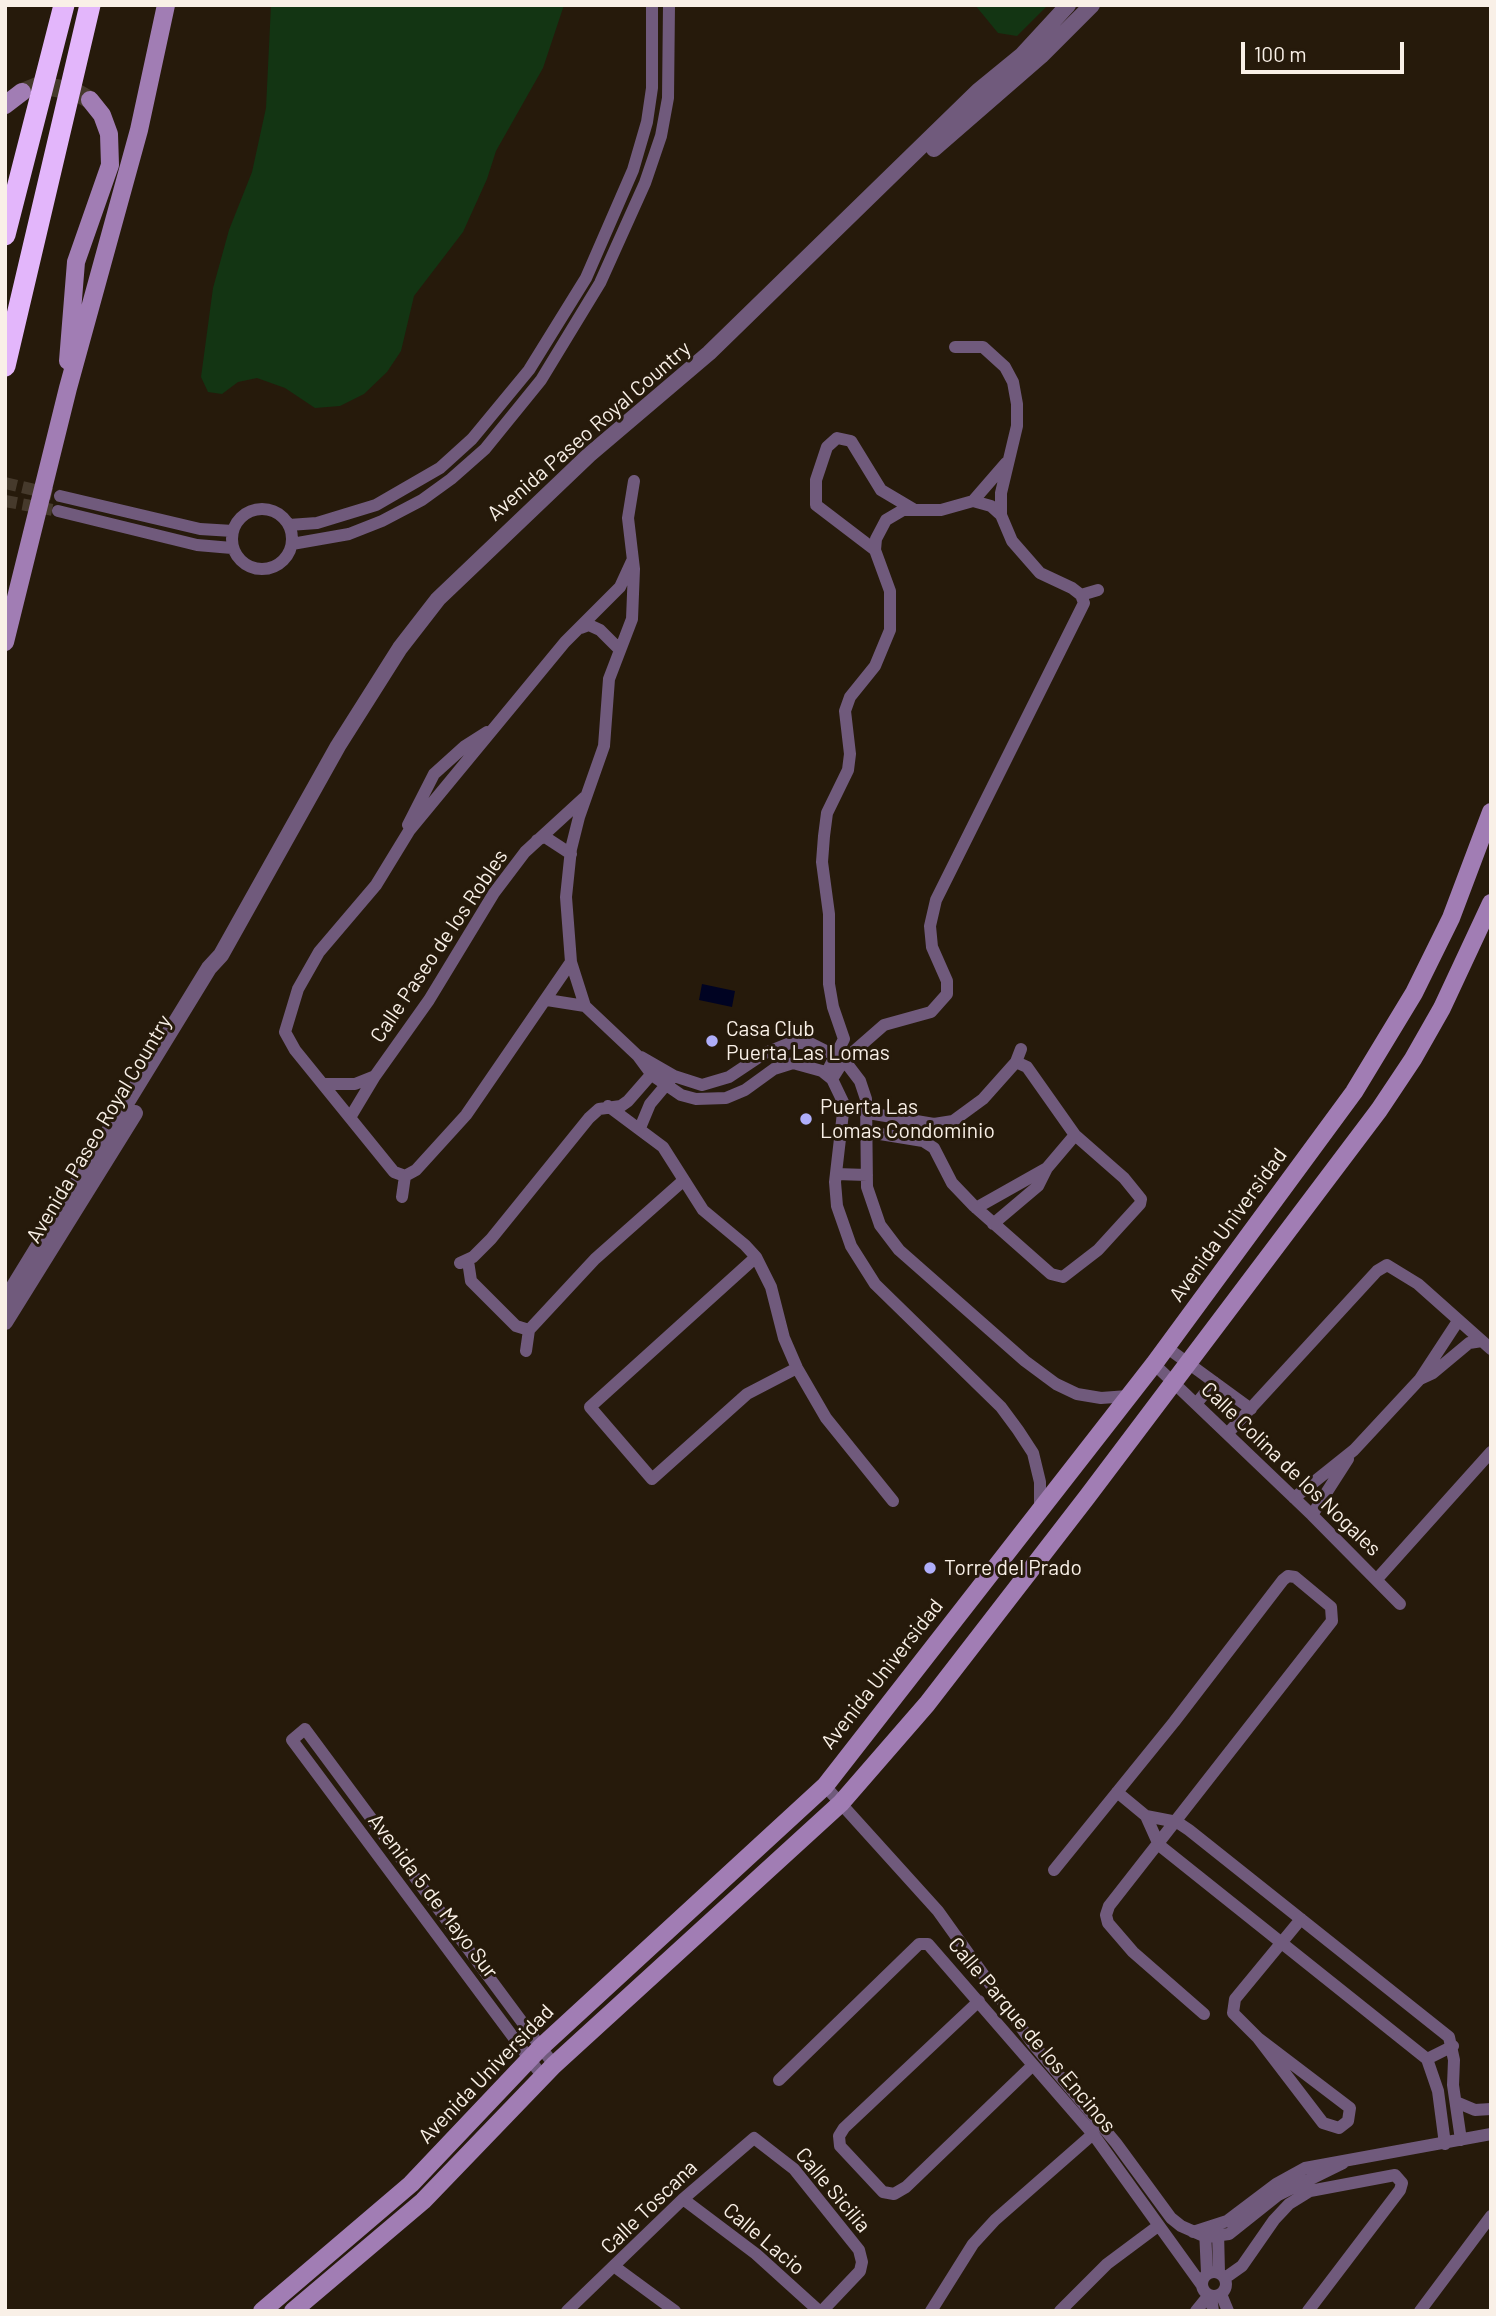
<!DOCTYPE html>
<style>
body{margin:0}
#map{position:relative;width:1496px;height:2316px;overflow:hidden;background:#261a0b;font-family:Barlow,sans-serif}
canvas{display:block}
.frame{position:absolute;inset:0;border:7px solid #f9f0e7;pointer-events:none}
.scale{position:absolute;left:1241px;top:42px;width:163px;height:32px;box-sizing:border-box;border:4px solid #f9f0e7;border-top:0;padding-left:9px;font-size:21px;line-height:24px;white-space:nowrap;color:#f9f0e7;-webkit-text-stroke:5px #261a0b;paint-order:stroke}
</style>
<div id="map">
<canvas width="1496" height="2316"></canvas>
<div class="frame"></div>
<div class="scale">100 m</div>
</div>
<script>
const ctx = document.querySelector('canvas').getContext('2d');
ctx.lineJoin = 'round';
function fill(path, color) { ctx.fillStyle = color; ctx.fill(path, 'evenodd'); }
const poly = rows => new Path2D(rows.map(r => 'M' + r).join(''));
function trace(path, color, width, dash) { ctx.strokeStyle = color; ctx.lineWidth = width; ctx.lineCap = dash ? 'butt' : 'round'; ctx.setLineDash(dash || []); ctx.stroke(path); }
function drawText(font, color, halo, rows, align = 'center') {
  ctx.font = font + ' Barlow,sans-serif'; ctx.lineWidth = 6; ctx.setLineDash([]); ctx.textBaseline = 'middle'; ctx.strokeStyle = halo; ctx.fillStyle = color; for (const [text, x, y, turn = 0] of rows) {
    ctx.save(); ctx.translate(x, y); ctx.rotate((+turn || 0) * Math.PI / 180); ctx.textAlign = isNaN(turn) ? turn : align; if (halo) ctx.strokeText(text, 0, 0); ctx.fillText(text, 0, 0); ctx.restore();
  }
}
fill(poly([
 [271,5,564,5,543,68,496,151,487,179,463,232,414,296,401,351,387,372,364,394,340,406,315,408,285,388,257,378,238,382,222,394,208,392,201,377,213,288,229,230,252,172,266,108],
 [975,5,1048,5,1017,36,998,33]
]), '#133513');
fill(poly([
 [702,984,735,991,732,1007,699,1000]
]), '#000322');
trace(poly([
 [5,483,60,496],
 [5,501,58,511]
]), '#463a2c', 12, [12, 6]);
trace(poly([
 [22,92,37,86,46,86,76,92,90,100]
]), '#463a2c', 18, [18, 9]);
trace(poly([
 [634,481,628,518,634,569,632,619,609,679,604,746,579,817,571,849,566,897,571,962,585,1006,638,1056,652,1075,681,1095,696,1099,726,1098,745,1090,774,1069,793,1063,822,1071,832,1079,844,1104,835,1182,837,1206,851,1246,875,1284,1001,1407,1018,1430,1033,1453,1040,1482,1040,1507],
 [60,496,200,529,233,531],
 [973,501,991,506,1001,515],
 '232 539a30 30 0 1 1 60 0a30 30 0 1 1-60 0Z',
 [58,511,197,545,232,548],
 [289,525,317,523,376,505,440,468,472,439,529,370,586,278,633,170,647,122,652,88,652,5],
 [292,544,349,534,382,521,422,500,451,479,485,449,541,380,600,283,645,183,661,136,668,98,669,5],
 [875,550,816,505,816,480,827,447,837,438,851,441,881,490,913,509],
 [1081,595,1098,590],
 [581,628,589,625,600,630,619,649],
 [408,825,434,774,465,746,487,732],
 [537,840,545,837,571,854],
 [571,962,466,1115,416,1170,405,1176,394,1172,295,1050,285,1032,298,989,319,952,376,885,409,831,565,642,620,587,632,561],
 [547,1000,585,1006],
 [641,1057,674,1076,702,1085,729,1077,765,1053,790,1043,810,1043,844,1060,860,1081,866,1099,867,1187,880,1225,899,1250,1025,1361,1056,1384,1077,1394,1101,1398,1128,1396],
 [829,1068,844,1039,833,1007,829,984,829,914,822,862,824,836,827,813,848,770,850,754,845,711,850,697,875,666,890,630,890,591,875,550,876,539,886,520,903,510,941,510,973,501,1006,463],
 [832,1079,844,1060,884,1025,931,1012,947,994,947,981,932,947,930,926,936,900,1084,603,1081,595,1072,588,1040,573,1012,541,1001,515,1001,493,1017,426,1017,404,1013,382,1005,367,983,347,955,347],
 [325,1084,355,1084,375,1076],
 [608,1106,663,1147,703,1210,745,1245,756,1257,771,1287,784,1338,797,1368,826,1418,893,1501],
 [868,1113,934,1124,953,1121,983,1099,1016,1062,1021,1049],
 [351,1116,375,1076,429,1000,494,893,525,852,585,797],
 [640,1128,650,1104,671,1079],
 [868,1132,923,1141,934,1148,952,1183,974,1206,1051,1274,1063,1277,1098,1250,1140,1204,1141,1199,1124,1178,1075,1135,1027,1067,1016,1062],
 [836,1174,867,1175],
 [402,1197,405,1176],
 [976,1208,1047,1168],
 [993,1224,1038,1186,1047,1168,1075,1135],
 [468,1261,471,1281,516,1326,529,1330],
 [460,1263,473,1257,491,1239,589,1118,599,1109,621,1106,628,1101,656,1069],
 [529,1330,595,1259,684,1180],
 [1166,1347,1251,1409],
 [526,1351,529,1330],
 [1154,1364,1312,1515,1400,1604],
 [1420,1379,1433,1373,1469,1343,1482,1341],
 [1196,1404,1214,1382],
 [590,1407,756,1257],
 [590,1407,652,1479],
 [1228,1433,1377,1271,1387,1265,1418,1284,1491,1349],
 [652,1479,747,1394,797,1368],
 [1294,1498,1354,1450,1420,1379,1458,1321],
 [1312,1515,1348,1459],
 [1377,1579,1491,1452],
 [825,1786,938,1911,1033,2044,1116,2143,1171,2218,1181,2226,1206,2237,1229,2234,1278,2195,1343,2163],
 [1117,1792,1146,1816,1159,1845,1427,2059,1438,2091,1445,2144],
 [1146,1816,1177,1822,1189,1830,1449,2037,1454,2060,1453,2085,1461,2140],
 [1054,1870,1174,1722,1283,1580,1288,1576,1295,1577,1331,1607,1332,1621,1109,1906,1106,1915,1108,1923,1133,1952,1204,2014],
 [979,2001,844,2128,839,2136,840,2146,883,2192,894,2194,906,2187,1033,2065],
 [1258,2038,1323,2123,1339,2128,1348,2121,1350,2108,1258,2038,1233,2013,1235,1999,1301,1919],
 [1427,2059,1453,2046],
 [543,2077,292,1740,305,1729,554,2065],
 [779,2080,919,1944,928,1944,1093,2134,1201,2284],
 [1456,2102,1475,2110,1491,2109],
 [683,2199,756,2254,819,2311],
 [1205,2230,1207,2273],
 [1218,2231,1219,2273],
 [1193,2232,1227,2221,1276,2184,1305,2168,1491,2134],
 [615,2267,675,2311],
 '1202 2284a12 12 0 1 1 24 0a12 12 0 1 1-24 0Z',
 [1225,2278,1242,2266,1274,2220,1289,2204,1310,2191,1395,2175,1402,2183,1400,2190,1308,2311],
 [1221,2294,1228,2311],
 [1211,2296,1213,2311],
 [567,2311,683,2199,754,2138,794,2169,859,2250,862,2262,860,2271,822,2311],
 [931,2311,973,2244,995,2220,1093,2134],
 [1060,2311,1107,2264,1158,2226],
 [1196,2311,1209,2295],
 [1420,2311,1491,2216]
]), '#705a7c', 12);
trace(poly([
 [934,149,1041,56,1092,5],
 [5,1301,209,968,221,955,338,746,400,648,438,599,589,455,709,353,978,91,1022,55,1068,5],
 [5,1322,135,1113]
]), '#705a7c', 16);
trace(poly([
 [5,105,22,92],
 [68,361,76,262,110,165,109,134,102,115,90,100],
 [5,642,68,388,139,130,166,5],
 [262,2311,411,2184,540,2048,825,1786,1154,1364,1354,1092,1414,993,1451,918,1491,812],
 [293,2311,423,2201,554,2065,841,1803,927,1704,1087,1497,1379,1110,1413,1059,1442,1008,1491,903]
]), '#a17db4', 18);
trace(poly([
 [5,235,64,5],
 [5,366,90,5]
]), '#e3b6fb', 21);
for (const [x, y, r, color] of [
 [712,1041,7,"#afaefa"],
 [806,1119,7,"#afaefa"],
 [930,1568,7,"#afaefa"]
]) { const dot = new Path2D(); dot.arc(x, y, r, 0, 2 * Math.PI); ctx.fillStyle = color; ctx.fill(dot); trace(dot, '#261a0b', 2.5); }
drawText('21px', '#f9f0e7', '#261a0b', [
 ["Avenida Paseo Royal Country",589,431,-41],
 ["Calle Paseo de los Robles",439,946,-56],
 ["Avenida Paseo Royal Country",99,1129,-59],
 ["Avenida Universidad",1228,1225,-54],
 ["Calle Colina de los Nogales",1291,1469,44],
 ["Avenida Universidad",882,1674,-52],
 ["Avenida 5 de Mayo Sur",433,1896,53],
 ["Calle Parque de los Encinos",1032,2035,50],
 ["Avenida Universidad",486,2074,-46],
 ["Calle Sicilia",833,2190,50],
 ["Calle Toscana",649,2207,-44],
 ["Calle Lacio",764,2239,40]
]);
drawText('21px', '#f9f0e7', '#261a0b', [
 ["Casa Club",726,1029],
 ["Puerta Las Lomas",726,1053],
 ["Puerta Las",820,1107],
 ["Lomas Condominio",820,1131],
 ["Torre del Prado",944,1568]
], 'left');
</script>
